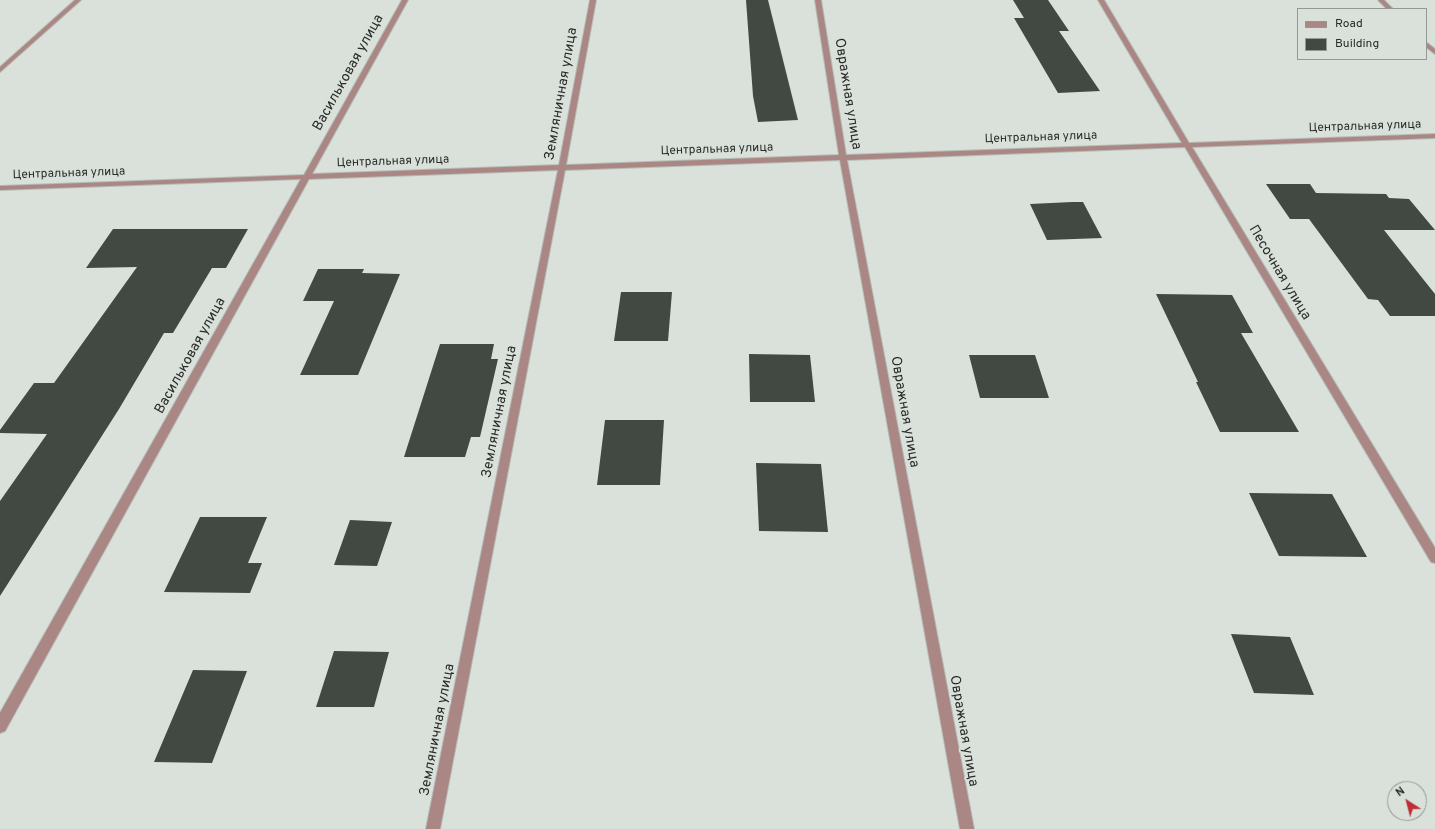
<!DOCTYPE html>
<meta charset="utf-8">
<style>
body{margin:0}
#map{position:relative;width:1435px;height:829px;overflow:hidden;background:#d9e1da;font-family:Overpass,sans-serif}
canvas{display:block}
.legend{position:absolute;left:1297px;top:8px;width:130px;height:52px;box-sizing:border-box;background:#d9e1da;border:1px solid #929893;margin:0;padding:5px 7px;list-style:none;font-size:12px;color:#282b28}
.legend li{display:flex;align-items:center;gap:8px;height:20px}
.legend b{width:20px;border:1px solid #929893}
.north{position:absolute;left:1387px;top:781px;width:40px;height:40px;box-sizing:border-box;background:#d9e1da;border:1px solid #929893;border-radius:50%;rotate:324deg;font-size:11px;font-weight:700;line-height:16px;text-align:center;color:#282b28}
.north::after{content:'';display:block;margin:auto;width:14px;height:18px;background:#bf2f34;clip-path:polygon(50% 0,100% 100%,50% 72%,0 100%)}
</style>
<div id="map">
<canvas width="1435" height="829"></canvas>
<ul class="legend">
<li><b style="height:5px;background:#aa8784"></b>Road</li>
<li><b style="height:11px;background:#424943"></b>Building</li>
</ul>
<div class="north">N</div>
</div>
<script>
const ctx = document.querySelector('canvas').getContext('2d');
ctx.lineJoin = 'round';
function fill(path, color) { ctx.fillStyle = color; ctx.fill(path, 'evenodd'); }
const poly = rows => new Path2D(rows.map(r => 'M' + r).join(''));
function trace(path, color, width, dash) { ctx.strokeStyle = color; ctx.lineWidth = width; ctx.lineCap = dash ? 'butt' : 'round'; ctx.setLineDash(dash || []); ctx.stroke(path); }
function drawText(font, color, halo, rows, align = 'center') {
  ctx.font = font + ' Overpass,sans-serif'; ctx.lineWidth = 4; ctx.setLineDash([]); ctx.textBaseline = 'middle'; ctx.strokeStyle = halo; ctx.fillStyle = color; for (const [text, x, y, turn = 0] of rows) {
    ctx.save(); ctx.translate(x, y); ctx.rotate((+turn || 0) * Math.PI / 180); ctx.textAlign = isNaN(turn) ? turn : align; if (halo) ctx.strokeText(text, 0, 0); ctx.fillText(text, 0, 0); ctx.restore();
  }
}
fill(poly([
 [746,0,768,0,798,120,758,122,753,96],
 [1013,0,1048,0,1069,31,1059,31,1100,91,1058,93,1014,18,1024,18],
 [1266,184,1310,184,1316,193,1386,194,1389,198,1409,199,1435,230,1384,230,1435,294,1435,316,1390,316,1378,300,1368,299,1309,219,1290,219],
 [1072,202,1083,202,1102,238,1047,240,1030,204],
 [113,229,248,229,226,268,212,268,173,333,164,333,119,409,0,596,0,501,47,434,0,433,0,430,34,383,54,383,137,267,86,268],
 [318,269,364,269,362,273,400,274,358,375,300,375,334,301,303,301],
 [621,292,672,292,668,341,614,341],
 [1156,294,1232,295,1253,333,1241,333,1299,432,1220,432,1196,382,1198,382],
 [440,344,494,344,491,359,498,359,480,437,471,437,465,457,404,457],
 [749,354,810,355,815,402,750,402],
 [969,355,1035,355,1049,398,980,398],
 [605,420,664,420,660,485,597,485],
 [756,463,821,464,828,532,759,531],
 [1249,493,1332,494,1367,557,1279,556],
 [200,517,267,517,248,563,262,563,250,593,164,592],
 [350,520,392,522,377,566,334,565],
 [1231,634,1290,637,1314,695,1254,693],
 [334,651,389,652,374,707,316,707],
 [193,670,247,671,212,763,154,762]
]), '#424943');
const minor = poly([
 [75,0,81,0,0,72,0,67,75,0],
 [402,0,408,0,312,174,559,165,590,0,596,0,566,165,839,155,815,0,821,0,846,155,1182,143,1098,0,1104,0,1189,143,1435,134,1435,138,1192,147,1435,548,1435,563,1431,562,1185,147,847,160,974,829,960,829,840,160,565,170,440,829,426,829,558,170,309,179,5,731,0,733,0,713,301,179,0,190,0,186,304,175,402,0],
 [1378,0,1384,0,1393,9,1387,9,1378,0],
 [1426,42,1435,49,1435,54,1426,47,1426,42]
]);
trace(minor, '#b6bdb6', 2);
fill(minor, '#aa8784');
drawText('12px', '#282b28', '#d9e1da', [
 ["Центральная улица",1365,127,-2],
 ["Центральная улица",1041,138,-2],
 ["Центральная улица",717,150,-2],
 ["Центральная улица",393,162,-2],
 ["Центральная улица",69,174,-2]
]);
drawText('14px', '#282b28', '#d9e1da', [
 ["Васильковая улица",349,73,-61],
 ["Земляничная улица",562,94,-80],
 ["Овражная улица",847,94,81],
 ["Песочная улица",1279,273,59],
 ["Васильковая улица",191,356,-61],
 ["Земляничная улица",500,412,-79],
 ["Овражная улица",904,412,80],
 ["Земляничная улица",438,730,-79],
 ["Овражная улица",963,731,80]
]);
</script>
